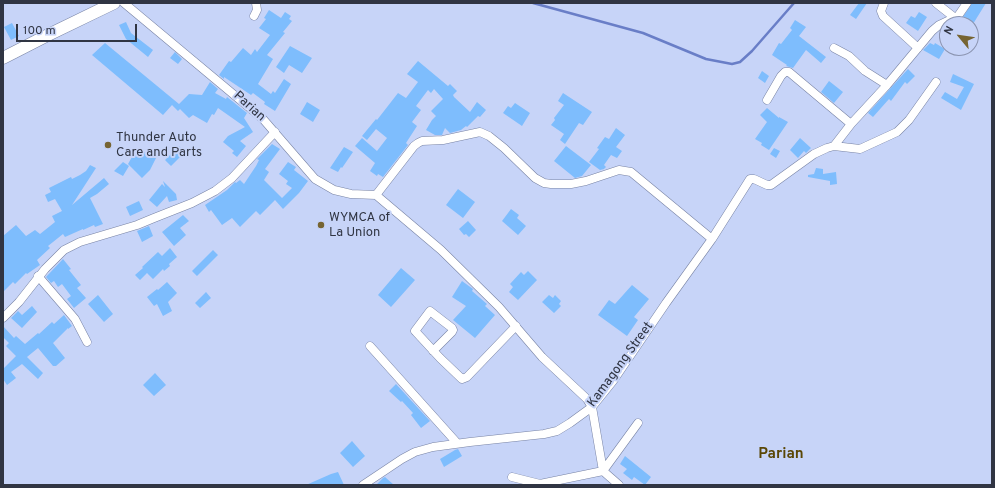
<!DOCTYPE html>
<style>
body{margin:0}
#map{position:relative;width:995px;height:488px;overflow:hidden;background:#c7d4f8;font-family:Overpass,sans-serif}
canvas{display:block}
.frame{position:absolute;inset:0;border:4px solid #303543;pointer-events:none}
.north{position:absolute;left:939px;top:16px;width:40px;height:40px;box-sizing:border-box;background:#c7d4f8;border:1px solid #8b94b0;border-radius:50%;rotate:299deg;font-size:11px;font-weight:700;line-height:16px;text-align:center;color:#303543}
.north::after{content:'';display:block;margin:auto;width:14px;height:18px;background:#766432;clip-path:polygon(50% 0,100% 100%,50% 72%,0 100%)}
.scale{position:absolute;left:16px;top:24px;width:121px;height:18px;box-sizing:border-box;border:2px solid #303543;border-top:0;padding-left:5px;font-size:12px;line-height:14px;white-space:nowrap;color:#303543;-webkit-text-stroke:3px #c7d4f8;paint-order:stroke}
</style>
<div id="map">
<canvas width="995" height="488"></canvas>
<div class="frame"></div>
<div class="north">N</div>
<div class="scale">100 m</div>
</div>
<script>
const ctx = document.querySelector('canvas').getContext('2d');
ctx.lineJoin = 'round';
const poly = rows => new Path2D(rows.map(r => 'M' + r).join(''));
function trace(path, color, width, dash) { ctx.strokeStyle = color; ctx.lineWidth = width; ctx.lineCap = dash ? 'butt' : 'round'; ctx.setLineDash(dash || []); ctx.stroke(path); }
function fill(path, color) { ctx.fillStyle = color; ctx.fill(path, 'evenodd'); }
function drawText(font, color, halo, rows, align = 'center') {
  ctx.font = font + ' Overpass,sans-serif'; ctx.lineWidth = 4; ctx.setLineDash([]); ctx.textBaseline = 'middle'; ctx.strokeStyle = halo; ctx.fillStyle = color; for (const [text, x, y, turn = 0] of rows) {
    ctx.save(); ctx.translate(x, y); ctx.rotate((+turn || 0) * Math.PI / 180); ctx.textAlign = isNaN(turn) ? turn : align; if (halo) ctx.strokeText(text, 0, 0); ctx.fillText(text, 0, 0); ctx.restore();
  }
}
trace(poly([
 [533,3,643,33,706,59,732,64,740,62,752,51,794,3]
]), '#697ec7', 2.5);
fill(poly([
 [859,3,867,3,856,19,850,15],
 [972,3,986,3,973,24,967,24,961,20],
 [269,10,281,18,285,12,291,16,289,19,292,21,283,32,285,33,267,55,273,59,258,84,271,94,273,91,275,93,284,79,291,84,275,111,264,104,265,102,253,93,251,95,224,77,224,79,219,75,229,61,231,62,243,48,251,55,255,49,257,52,270,35,259,28,266,19,264,18],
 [919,12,927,17,918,31,906,23,911,16,915,18],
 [795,20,806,27,799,36,826,57,821,63,806,50,793,68,786,66,787,65,772,55,779,43,781,44,792,30,790,28],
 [126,22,131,33,153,50,148,57,126,39,119,25],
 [12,23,19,36,11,40,4,27],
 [105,43,179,104,189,94,202,95,210,82,218,89,215,93,226,99,227,97,247,113,244,118,253,132,240,141,246,146,237,157,232,153,234,151,223,142,228,136,245,127,218,108,214,115,212,114,207,123,193,115,189,118,180,109,178,111,172,105,163,115,92,55],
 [930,43,934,45,935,43,945,49,939,59,923,50],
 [290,46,312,58,302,73,289,65,284,73,276,67],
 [175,52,182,59,178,64,170,58],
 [418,61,448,86,450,84,457,91,453,95,454,97,470,112,477,102,486,110,480,117,478,116,467,127,466,126,461,130,450,133,445,128,442,135,435,135,426,130,432,120,436,116,431,111,443,99,434,89,431,93,428,90,416,106,421,110,412,122,417,126,406,143,408,145,383,177,378,174,377,176,370,171,375,163,355,146,362,138,377,151,387,138,376,129,367,140,362,136,376,119,377,120,398,93,406,98,418,82,407,74],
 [908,69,915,76,907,84,905,82,891,101,889,99,873,117,868,113],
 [762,71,769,76,765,83,758,78],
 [953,74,974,84,961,110,941,98,945,92,957,99,964,87,950,82],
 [829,81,843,92,834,103,821,92],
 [563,93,592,112,583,125,579,123,565,144,560,140,564,134,551,125,555,120,554,118,564,105,558,101],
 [307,102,320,110,313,122,300,114],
 [515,103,530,113,522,126,503,113,508,106,511,108],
 [767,108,779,118,779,117,788,122,769,150,761,145,762,143,755,139,767,122,760,115],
 [616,128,625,135,616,147,622,151,617,158,611,155,604,165,606,167,604,169,600,170,589,162,599,149,597,148,605,137,609,139],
 [800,138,811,148,806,153,804,151,798,158,790,150],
 [272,144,280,149,265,169,269,172,264,180,282,198,292,188,286,184,288,181,279,174,288,162,296,167,294,170,308,181,299,193,283,209,275,200,260,215,256,211,240,227,232,218,222,225,211,210,209,212,205,205,227,190,235,182,236,183,240,180,244,184,256,166,259,160,257,159],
 [179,146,185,152,171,166,165,160],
 [566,146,591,165,582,176,575,178,554,161],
 [344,147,353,152,342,168,341,167,338,172,330,168],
 [137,148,156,158,150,170,142,178,128,164],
 [774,148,780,151,776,158,770,154],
 [123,162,129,166,123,176,114,171],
 [90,165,96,168,72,205,104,178,109,184,97,194,90,198,103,224,95,227,94,225,83,230,83,229,65,237,63,234,48,246,50,248,37,260,40,265,27,274,26,273,15,284,13,282,3,292,3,236,16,225,26,236,35,230,40,234,55,222,52,216,62,211,55,199,48,202,45,195,51,192,49,188,71,177,72,179,80,175,86,171],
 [816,168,823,169,823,174,836,172,837,184,830,185,830,181,808,177,808,175,814,174],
 [163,181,176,194,177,200,169,202,167,196,157,207,149,200,162,184,165,187],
 [458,189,475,202,463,218,446,205],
 [139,201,143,210,130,216,126,207],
 [511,209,519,215,517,218,526,226,518,235,502,221],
 [183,215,189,221,180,228,186,235,174,246,162,232],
 [468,221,476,230,469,237,466,234,464,235,459,229],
 [149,226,153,236,142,242,137,231],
 [170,248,177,257,169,264,170,266,164,271,163,269,153,279,147,273,140,280,135,275,143,268,142,267,158,252,162,256],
 [213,250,218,255,197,276,192,271],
 [63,259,71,269,69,270,81,285,77,288,86,298,74,308,67,299,71,296,62,284,58,287,54,281,51,283,46,277],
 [401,268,415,280,391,307,378,295],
 [528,271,537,280,518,300,509,292,513,287,510,284,521,272,524,275],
 [462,281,473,289,472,291,487,304,485,306,495,315,475,338,453,320,466,306,452,297],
 [167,282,177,293,168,302,172,311,163,316,157,304,154,306,147,297,157,289,158,290],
 [632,285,649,299,634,317,638,320,627,336,598,315,609,300,615,304],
 [206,292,211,298,200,308,195,303],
 [98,295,113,314,104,322,88,304],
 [549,295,553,298,555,295,561,301,559,304,561,306,554,313,542,302],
 [32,306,37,312,22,328,11,318,18,311,22,315],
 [64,315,72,326,68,329,68,328,53,343,65,358,56,366,53,366,38,348,27,357,43,373,38,379,22,364,11,372,16,378,7,385,3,379,3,369,16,356,6,346,9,343,3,337,3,326,14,338,16,336,25,344,38,333,39,334,52,322,54,324],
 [155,373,166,385,154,396,143,385],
 [396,384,430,421,421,428,411,415,413,413,402,401,401,402,389,391],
 [352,441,365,456,353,467,340,453],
 [458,449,462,456,444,467,440,459,455,450],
 [625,456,651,477,645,485,634,477,632,480,623,473,627,469,620,464],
 [338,472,344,485,306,485,331,474],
 [385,477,394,485,376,485,383,478]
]), '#7ebdfd');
const minor = poly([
 [124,3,263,119,315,179,334,190,351,194,376,195],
 [884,3,881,11,883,16,918,48],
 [936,3,955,18],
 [254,16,257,10,256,3],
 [834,48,849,56,865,71,887,85],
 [767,100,781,76,785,72,789,72,851,124],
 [834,146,851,124,887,85,932,31,939,25,958,16,967,3],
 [376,195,414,146,418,143,422,141,443,140,480,132,489,136,504,148,535,178,544,183,551,184,571,184,586,181,619,170,631,172,712,239,750,179,754,179,767,185,771,185,814,154,827,148,834,146,860,149,897,132,909,120,936,82],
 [376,195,441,250,499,307,542,357,587,399,592,407,603,471,619,485],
 [38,276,75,319,87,342],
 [3,318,19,302,45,269,64,250,80,242,137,225,154,218,192,203,215,191,232,178,275,132],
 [370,346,457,443],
 [433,351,452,332,453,330,452,328,430,311,415,331,416,332,440,358,462,379,467,377,516,326],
 [512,477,540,484,603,471,638,423],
 [363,485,402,459,415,452,433,447,470,442,544,434,557,431,570,423,592,407,613,381,666,303,712,239]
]);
const secondary = poly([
 [3,58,48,35,114,3]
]);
trace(minor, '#7883a4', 9);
trace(secondary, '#7883a4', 13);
trace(minor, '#fff', 8);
trace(secondary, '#fff', 12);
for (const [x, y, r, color] of [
 [108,145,4,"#766432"],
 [321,225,4,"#766432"]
]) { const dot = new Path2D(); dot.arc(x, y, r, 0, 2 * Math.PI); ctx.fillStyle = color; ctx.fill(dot); trace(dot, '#c7d4f8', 1.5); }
drawText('13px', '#303543', '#c7d4f8', [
 ["Parian",249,107,42],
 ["Kamagong Street",621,365,-54]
]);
drawText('13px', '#303543', '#c7d4f8', [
 ["Thunder Auto",116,138],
 ["Care and Parts",116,153],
 ["WYMCA of",329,218],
 ["La Union",329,233]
], 'left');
drawText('bold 15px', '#5a4706', '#c7d4f8', [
 ["Parian",781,455]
]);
</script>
